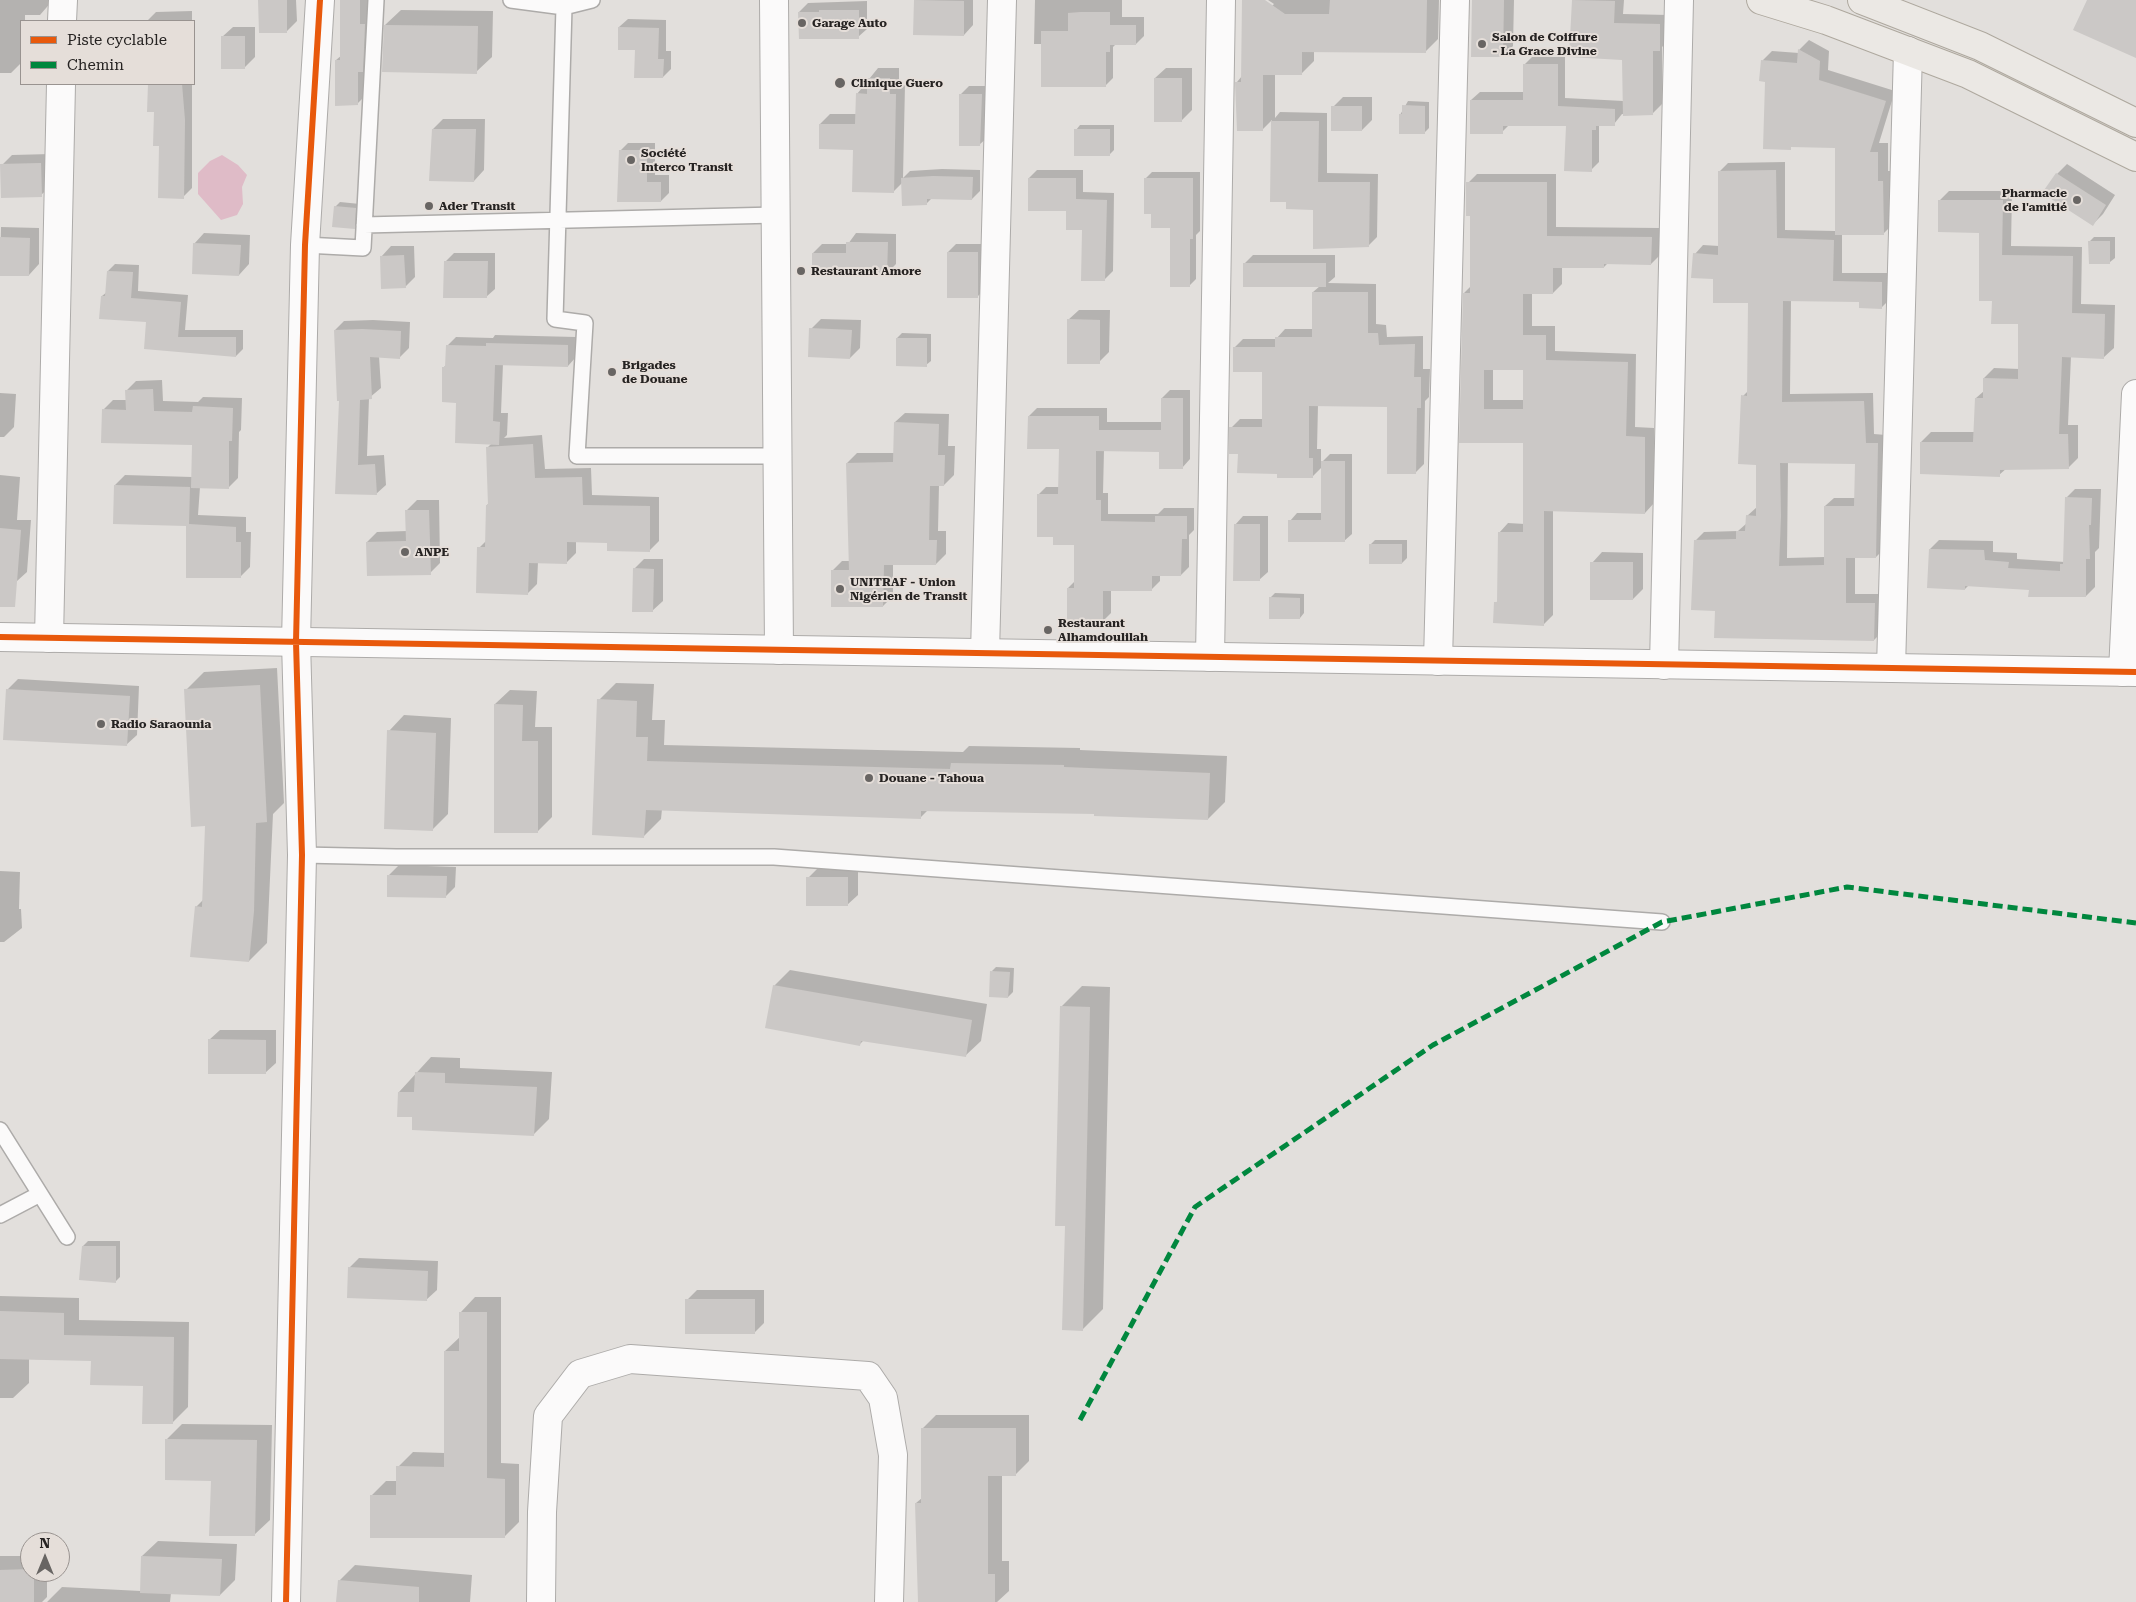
<!DOCTYPE html>
<meta charset="utf-8">
<style>
body{margin:0}
#map{position:relative;width:2136px;height:1602px;overflow:hidden;background:#e2dfdc;font-family:"Roboto Serif",serif}
canvas{display:block}
.legend{position:absolute;left:20px;top:20px;width:175px;height:65px;box-sizing:border-box;background:#e5ded9;border:1px solid #999390;margin:0;padding:6px 9px;list-style:none;font-size:15px;color:#262322}
.legend li{display:flex;align-items:center;gap:10px;height:25px}
.legend b{width:25px;border:1px solid #999390}
.north{position:absolute;left:20px;top:1532px;width:50px;height:50px;box-sizing:border-box;background:#e5ded9;border:1px solid #999390;border-radius:50%;rotate:0deg;font-size:14px;font-weight:700;line-height:20px;text-align:center;color:#262322}
.north::after{content:'';display:block;margin:auto;width:18px;height:22px;background:#686563;clip-path:polygon(50% 0,100% 100%,50% 72%,0 100%)}
</style>
<div id="map">
<canvas width="2136" height="1602"></canvas>
<ul class="legend">
<li><b style="height:6px;background:#e8590c"></b>Piste cyclable</li>
<li><b style="height:6px;background:#00873e"></b>Chemin</li>
</ul>
<div class="north">N</div>
</div>
<script>
const ctx = document.querySelector('canvas').getContext('2d');
ctx.lineJoin = 'round';
function fill(path, color) { ctx.fillStyle = color; ctx.fill(path, 'evenodd'); }
const poly = rows => new Path2D(rows.map(r => 'M' + r).join(''));
function trace(path, color, width, dash) { ctx.strokeStyle = color; ctx.lineWidth = width; ctx.lineCap = dash ? 'butt' : 'round'; ctx.setLineDash(dash || []); ctx.stroke(path); }
function drawText(font, color, halo, rows, align = 'center') {
  ctx.font = font + ' "Roboto Serif",serif'; ctx.lineWidth = 4; ctx.setLineDash([]); ctx.textBaseline = 'middle'; ctx.strokeStyle = halo; ctx.fillStyle = color; for (const [text, x, y, turn = 0] of rows) {
    ctx.save(); ctx.translate(x, y); ctx.rotate((+turn || 0) * Math.PI / 180); ctx.textAlign = isNaN(turn) ? turn : align; if (halo) ctx.strokeText(text, 0, 0); ctx.fillText(text, 0, 0); ctx.restore();
  }
}
fill(poly([
 [222,155,238,165,247,175,242,187,243,204,237,215,221,220,198,194,198,173,210,161]
]), '#dfbbc7');
fill(poly([
 [0,0,53,0,40,15,25,15,25,21,21,21,21,63,11,73,0,73],
 [260,0,296,0,297,21,286,32],
 [342,0,367,0,367,17,373,17,365,96,357,104,336,60,342,55],
 [915,0,973,0,973,25,964,35,914,34],
 [1035,0,1122,0,1122,17,1144,17,1144,36,1136,44,1117,43,1113,47,1113,78,1105,86,1042,44,1034,44],
 [1245,0,1263,0,1272,6,1274,4,1268,0,1439,0,1438,39,1426,51,1314,50,1314,61,1301,74,1275,74,1275,118,1280,112,1327,113,1327,173,1378,174,1377,237,1368,246,1314,208,1287,201,1271,201,1272,120,1262,130,1237,82,1242,76],
 [1473,0,1514,0,1513,46,1503,56],
 [1573,0,1624,0,1623,14,1669,15,1669,40,1662,47,1662,104,1652,114,1622,114,1614,124,1599,124,1599,162,1591,170,1567,124,1510,124,1502,132,1471,100,1480,92,1524,92,1524,65,1532,57,1565,57,1565,98,1624,101,1624,59,1570,56],
 [867,1,867,29,858,37,799,12,808,3],
 [401,10,493,11,492,57,476,72,385,25],
 [192,11,192,21,147,21,156,12],
 [628,19,666,20,666,51,671,51,671,69,663,77,619,27],
 [233,27,255,27,255,57,245,67,222,37],
 [1809,40,1829,51,1828,70,1895,91,1879,143,1888,143,1888,171,1893,171,1893,224,1883,234,1842,234,1842,273,1890,273,1890,299,1881,308,1861,301,1791,300,1790,394,1873,393,1874,434,1886,435,1885,548,1876,557,1855,557,1855,594,1883,594,1883,631,1874,640,1716,610,1695,541,1704,532,1738,531,1747,523,1747,516,1757,507,1757,464,1743,396,1749,390,1749,302,1715,278,1695,254,1703,245,1719,246,1719,172,1728,163,1785,162,1785,230,1836,231,1836,147,1793,145,1790,148,1766,81,1763,60,1772,51,1799,53,1799,50],
 [1788,462,1855,462,1856,498,1834,498,1825,506,1825,557,1787,558],
 [878,68,899,68,899,85,905,85,903,178,910,171,942,169,980,170,980,191,972,199,932,198,926,204,902,183,893,192,854,148,820,124,830,114,857,114,857,94],
 [1166,68,1192,68,1192,110,1181,121,1155,78],
 [149,84,192,84,192,188,183,197,156,111,149,111],
 [969,86,990,86,988,137,979,145,960,95],
 [1343,97,1372,97,1372,120,1362,130,1333,107],
 [1408,101,1429,102,1429,128,1424,133,1400,115],
 [443,119,485,119,484,170,474,181,433,129],
 [1080,125,1114,125,1114,150,1109,155,1076,130],
 [628,143,655,143,655,175,669,175,669,193,661,201,620,151],
 [51,154,52,185,41,195,2,165,12,155],
 [2067,164,2115,195,2103,214,2093,224,2057,174],
 [1037,170,1083,170,1083,192,1114,193,1113,271,1105,279,1083,229,1067,210,1029,178],
 [1152,172,1200,172,1200,231,1196,235,1196,279,1189,286,1172,227,1152,213,1145,179],
 [1477,174,1556,174,1556,227,1660,228,1660,255,1651,264,1608,263,1604,267,1562,267,1562,284,1553,293,1532,293,1532,326,1555,326,1555,351,1636,354,1635,427,1654,428,1654,503,1645,513,1553,510,1553,615,1544,624,1496,603,1498,600,1499,533,1508,523,1525,524,1525,442,1461,442,1464,293,1471,286,1471,215,1468,183],
 [1493,368,1524,368,1524,400,1493,400],
 [1949,191,2012,191,2011,246,2082,247,2081,304,2115,305,2114,348,2104,357,2071,356,2068,425,2078,425,2078,458,2068,468,2007,468,1999,475,1921,442,1931,432,1975,432,1976,398,1984,391,1984,378,1994,368,2020,369,2020,323,1993,300,1980,232,1939,201],
 [340,202,360,204,359,223,354,227,335,207],
 [1,227,39,228,39,264,29,275,0,274],
 [204,233,250,235,249,264,239,275,194,244],
 [856,233,896,234,896,264,887,273,813,253,822,244,848,244],
 [2094,237,2115,237,2115,258,2110,262,2089,242],
 [956,244,985,244,985,289,977,297,948,252],
 [391,246,414,246,415,277,405,287,381,257],
 [454,253,495,253,495,289,486,297,445,262],
 [1253,255,1335,255,1335,277,1328,283,1376,284,1376,324,1386,325,1387,337,1423,336,1423,369,1430,369,1429,397,1425,401,1424,464,1415,473,1388,406,1318,405,1317,449,1321,449,1321,463,1330,454,1352,454,1352,534,1344,541,1290,521,1297,513,1322,513,1322,467,1312,477,1278,473,1231,428,1240,419,1263,419,1263,370,1234,348,1243,339,1276,339,1285,329,1313,329,1313,292,1320,286,1244,264],
 [115,264,139,265,138,291,188,295,185,330,243,330,243,349,236,356,145,348,148,321,102,296,107,292,108,271],
 [1079,310,1110,310,1109,352,1099,362,1068,320],
 [821,319,861,320,860,348,850,358,811,329],
 [373,320,410,322,409,348,399,358,379,356,381,388,369,398,367,456,384,455,386,485,376,494,337,492,340,399,335,330,344,321],
 [902,333,931,334,931,361,926,365,897,338],
 [495,335,576,337,576,357,568,366,503,364,501,413,508,413,507,435,504,438,542,435,545,469,591,468,592,495,659,497,659,541,649,551,609,542,576,541,576,553,566,563,538,562,537,584,528,593,479,548,487,540,487,505,489,503,487,448,492,443,458,401,443,368,447,364,447,346,456,337,493,338],
 [162,380,163,401,198,402,203,397,242,398,241,430,239,432,238,478,228,488,200,487,198,515,246,517,246,532,251,532,250,567,240,577,187,524,115,485,125,475,192,477,193,444,103,410,113,400,127,400,126,391,136,381],
 [1170,390,1190,390,1190,459,1182,468,1160,451,1104,450,1103,493,1108,493,1108,514,1158,514,1164,508,1194,508,1194,530,1189,535,1189,567,1181,575,1160,575,1160,581,1152,589,1111,589,1111,613,1103,621,1068,588,1075,581,1075,544,1054,536,1038,495,1046,487,1060,487,1060,448,1029,416,1037,408,1107,408,1107,422,1162,422,1162,398],
 [0,393,16,394,14,427,4,437,0,437],
 [905,413,949,414,948,446,955,446,954,475,944,485,939,485,938,531,946,531,946,554,936,564,893,564,893,596,883,606,832,571,842,561,850,561,847,463,857,453,894,453,895,422],
 [0,475,20,477,17,520,31,520,27,572,17,581,0,580],
 [2075,489,2101,489,2099,548,2095,552,2095,587,2086,596,2030,588,1969,585,1965,589,1930,549,1939,540,1993,541,1993,552,2017,553,2017,559,2065,562,2066,498],
 [417,500,439,500,440,563,430,573,367,542,377,532,407,531,406,511],
 [1243,516,1268,516,1268,572,1259,580,1235,525],
 [1375,540,1407,540,1407,558,1402,563,1370,545],
 [1602,552,1643,553,1643,589,1633,599,1592,563],
 [644,559,663,559,663,601,652,611,634,569],
 [1275,593,1304,594,1304,613,1300,618,1270,598],
 [277,668,284,803,273,814,267,943,249,961,196,907,204,899,207,825,186,690,204,672],
 [18,679,139,686,137,735,126,745,7,690],
 [616,683,654,684,652,720,665,720,664,745,963,752,969,746,1080,748,1080,750,1227,756,1225,802,1208,819,1095,813,928,810,920,818,662,809,661,819,644,836,599,700],
 [510,690,537,691,535,727,552,727,552,817,538,831,495,704],
 [404,715,451,718,448,814,432,830,389,731],
 [399,865,456,867,455,887,445,897,389,875],
 [818,868,858,868,858,895,847,905,808,878],
 [0,871,20,872,19,909,21,909,22,928,4,942,0,942],
 [996,967,1014,968,1013,992,1008,997,992,971],
 [790,970,987,1004,981,1041,965,1056,864,1040,860,1044,774,986],
 [1082,986,1110,987,1103,1309,1082,1330,1066,1225,1061,1007],
 [220,1030,276,1030,276,1063,265,1073,209,1040],
 [431,1057,460,1058,460,1068,552,1072,549,1119,534,1134,399,1092],
 [88,1241,120,1241,120,1277,116,1281,83,1246],
 [359,1258,438,1261,437,1290,426,1300,349,1268],
 [697,1290,764,1290,764,1323,754,1333,687,1300],
 [0,1296,79,1298,79,1320,189,1322,188,1407,172,1423,145,1385,92,1360,29,1359,29,1383,13,1398,0,1398],
 [475,1297,501,1297,501,1463,519,1464,519,1522,504,1537,371,1496,386,1481,397,1481,398,1467,413,1452,445,1453,445,1351,461,1336,461,1312],
 [936,1415,1029,1415,1029,1461,1015,1475,1002,1475,1002,1561,1009,1561,1009,1591,997,1602,919,1602,916,1503,922,1498,922,1429],
 [182,1424,272,1425,270,1520,254,1535,212,1480,167,1439],
 [158,1541,237,1544,235,1580,220,1595,171,1593,170,1602,47,1602,62,1587,141,1591,142,1556],
 [0,1556,30,1556,30,1572,47,1572,47,1597,42,1602,0,1602],
 [355,1565,472,1575,470,1602,338,1602,339,1581]
]), '#0003');
fill(poly([
 [258,0,287,0,287,33,259,33],
 [340,0,360,0,360,24,365,24,363,72,358,72,358,105,335,106,335,60,340,60],
 [914,0,964,1,964,36,913,35],
 [1242,0,1265,0,1285,14,1329,14,1330,0,1427,0,1426,53,1302,52,1302,75,1263,75,1263,131,1237,131,1235,82,1241,82],
 [1472,0,1504,0,1503,57,1471,57],
 [1572,0,1615,1,1614,23,1660,24,1660,51,1653,51,1653,115,1623,116,1622,60,1569,57],
 [2087,0,2136,0,2136,58,2073,30],
 [819,10,859,10,859,39,799,39,798,12,819,12],
 [1081,12,1110,12,1110,25,1136,25,1136,45,1110,45,1110,52,1106,52,1106,87,1041,87,1041,31,1068,31,1068,13],
 [384,25,478,26,477,74,382,72],
 [618,27,659,28,658,59,664,59,663,78,634,78,635,50,618,50],
 [221,36,245,36,245,69,221,69],
 [1798,49,1820,61,1819,80,1886,101,1870,152,1878,152,1878,181,1883,181,1884,235,1835,235,1835,148,1791,147,1791,150,1763,149,1765,82,1759,81,1761,60,1797,63],
 [1523,64,1558,64,1558,106,1615,109,1615,126,1596,126,1596,130,1592,130,1592,172,1564,171,1566,126,1503,126,1503,134,1470,134,1470,100,1523,100],
 [867,78,890,78,890,94,896,94,894,193,852,192,853,150,819,149,819,124,855,124,856,93,867,94],
 [1154,78,1182,78,1182,122,1154,122],
 [148,84,182,84,185,120,184,199,158,198,159,146,153,146,154,112,147,112],
 [959,94,982,94,980,146,959,146],
 [1402,105,1425,106,1425,134,1399,134,1399,114,1402,114],
 [1331,106,1362,106,1362,131,1331,131],
 [1271,121,1319,121,1318,182,1370,182,1369,247,1313,249,1313,210,1286,209,1286,202,1270,202],
 [432,129,476,129,474,182,429,181],
 [1074,129,1110,129,1110,156,1074,156],
 [619,150,647,150,647,182,661,182,661,202,617,202],
 [41,163,42,197,1,198,0,164],
 [1776,170,1777,238,1834,240,1833,281,1882,282,1882,309,1859,308,1859,302,1783,301,1782,402,1864,401,1866,443,1878,443,1876,558,1846,558,1846,603,1875,603,1874,641,1714,638,1715,611,1691,610,1694,540,1736,539,1736,531,1745,531,1746,515,1756,516,1756,465,1738,464,1741,395,1747,396,1748,303,1713,303,1713,279,1691,278,1693,253,1718,255,1718,171],
 [1780,463,1855,464,1854,506,1824,506,1824,565,1779,566,1781,516],
 [2056,173,2106,205,2093,226,2042,193],
 [933,176,973,177,972,200,927,199,927,205,902,206,901,178],
 [1028,178,1076,178,1076,199,1107,200,1105,281,1081,281,1082,230,1066,230,1066,211,1028,211],
 [1144,178,1193,178,1193,239,1190,239,1190,287,1170,287,1170,228,1151,228,1151,214,1144,214],
 [1466,182,1547,182,1547,236,1652,237,1651,265,1604,264,1604,268,1553,268,1553,294,1523,294,1523,335,1546,335,1546,360,1628,362,1626,436,1645,437,1645,514,1544,511,1544,626,1493,623,1494,602,1497,602,1498,532,1523,532,1523,443,1459,443,1463,293,1470,293,1470,216,1466,216],
 [1484,370,1523,370,1523,409,1484,409],
 [1938,200,2003,200,2002,255,2073,256,2072,313,2105,314,2104,359,2062,357,2059,434,2068,434,2069,469,2000,470,2000,477,1920,474,1920,442,1973,442,1975,398,1983,398,1983,378,2018,379,2018,324,1991,324,1992,301,1979,301,1979,233,1938,232],
 [334,206,356,208,355,229,332,227],
 [0,237,30,238,29,276,0,276],
 [2088,241,2110,241,2110,264,2089,264],
 [846,242,888,242,887,274,812,274,812,253,846,253],
 [193,243,241,245,239,276,192,274],
 [947,252,978,252,978,298,947,298],
 [404,255,406,288,381,289,380,256],
 [444,261,488,261,487,298,443,298],
 [1243,263,1326,263,1326,287,1243,287],
 [107,271,133,272,131,298,181,302,178,337,236,337,236,357,144,349,146,322,99,319,101,296,105,296],
 [1312,292,1368,292,1368,333,1378,333,1379,345,1415,344,1414,377,1421,377,1421,408,1417,408,1416,474,1387,474,1387,407,1309,406,1309,458,1313,458,1313,478,1277,478,1277,474,1237,473,1238,454,1229,454,1229,427,1262,427,1262,372,1233,372,1233,347,1275,347,1275,337,1312,337],
 [1067,319,1100,320,1100,364,1067,364],
 [809,328,852,330,850,359,808,357],
 [362,329,401,331,400,359,370,357,372,399,360,400,358,465,375,464,377,495,335,494,339,401,337,401,334,330],
 [896,338,927,338,927,367,896,366],
 [486,343,568,345,568,367,495,365,493,421,500,422,499,445,455,443,456,403,442,402,442,367,445,367,446,345,486,346],
 [153,389,154,411,192,412,193,406,233,408,232,441,229,441,229,489,191,488,192,445,101,443,102,409,126,410,125,390],
 [1161,398,1183,398,1183,469,1159,469,1159,452,1096,451,1096,500,1101,500,1101,521,1155,522,1155,516,1187,516,1187,539,1182,539,1181,576,1152,576,1152,591,1103,591,1103,622,1067,622,1067,588,1074,588,1074,545,1053,545,1053,537,1037,537,1037,494,1058,494,1059,449,1027,449,1028,416,1099,416,1099,430,1161,430],
 [894,422,939,424,938,455,945,455,944,486,930,486,929,540,937,540,936,565,884,565,883,607,831,607,831,570,849,570,846,463,893,462],
 [533,444,535,478,582,477,583,505,650,506,650,552,607,551,607,543,567,542,567,564,529,563,528,595,476,593,477,547,485,547,486,505,488,505,486,447],
 [1321,461,1345,461,1345,542,1288,542,1288,520,1321,520],
 [114,485,190,487,189,524,236,527,236,542,241,542,241,578,186,578,186,526,113,524],
 [2065,497,2092,498,2091,525,2089,525,2090,559,2086,559,2086,597,2028,597,2029,590,1965,586,1965,590,1927,588,1929,549,1984,550,1985,560,2009,562,2008,568,2060,571,2060,564,2063,564],
 [405,510,429,510,431,575,367,576,366,542,406,541],
 [1234,524,1260,524,1260,581,1233,581],
 [0,528,21,530,15,607,0,607],
 [1369,544,1402,544,1402,564,1369,564],
 [1590,562,1633,562,1633,600,1590,600],
 [633,568,654,569,653,612,632,612],
 [1269,597,1300,598,1300,619,1269,619],
 [260,685,267,822,256,823,254,911,249,962,190,957,195,906,202,907,205,826,191,827,184,689],
 [6,689,130,696,127,746,3,740],
 [597,699,637,701,636,737,648,737,647,761,950,769,951,763,1064,765,1064,767,1210,773,1208,820,1094,816,1094,814,921,811,921,819,646,810,644,838,592,835],
 [494,704,523,705,522,741,538,741,538,833,494,833],
 [387,730,436,733,433,831,384,829],
 [387,875,447,876,446,898,387,897],
 [806,877,848,877,848,906,806,906],
 [990,971,1010,972,1008,998,989,997],
 [773,985,972,1020,966,1057,861,1041,860,1046,765,1028],
 [1060,1006,1090,1007,1083,1331,1062,1330,1065,1226,1055,1226],
 [208,1039,266,1040,266,1074,208,1074],
 [415,1072,445,1073,445,1083,537,1087,534,1136,412,1130,412,1117,397,1117,398,1092,414,1092],
 [82,1246,116,1246,116,1283,79,1280],
 [348,1267,428,1271,427,1301,347,1298],
 [685,1299,755,1299,755,1334,685,1334],
 [0,1311,64,1313,64,1335,174,1337,173,1424,142,1424,143,1386,90,1385,91,1361,0,1359],
 [459,1312,487,1312,487,1478,505,1479,505,1538,370,1538,370,1495,396,1495,396,1466,444,1467,444,1351,459,1351],
 [921,1428,1016,1428,1016,1476,988,1476,988,1574,995,1574,995,1602,918,1602,915,1503,921,1503],
 [165,1439,257,1440,255,1536,209,1536,211,1481,165,1480],
 [141,1556,222,1559,220,1596,140,1593],
 [30,1569,30,1572,34,1572,34,1602,0,1602,0,1570],
 [338,1580,419,1587,419,1602,336,1602]
]), '#cbc8c6');
const service = poly([
 [511,0,564,7,592,0],
 [564,7,555,319,585,323,577,456,778,456],
 [364,225,776,215],
 [305,245,363,248,376,0],
 [302,855,396,857,774,857,1662,922],
 [0,1130,67,1237],
 [0,1215,40,1194]
]);
const minor = poly([
 [774,0,779,650],
 [62,21,63,0],
 [49,638,61,84],
 [985,653,1002,0],
 [1210,657,1221,0],
 [1438,661,1455,0],
 [1664,665,1679,0],
 [1891,668,1908,51],
 [2123,672,2136,394],
 [286,1602,302,855,296,642,305,245,320,0],
 [541,1602,542,1512,548,1416,580,1374,630,1359,868,1376,883,1398,893,1455,889,1602]
]);
const tertiary = poly([
 [0,637,2136,672]
]);
const primary = poly([
 [1761,0,1826,20,1968,74,2136,157],
 [1862,0,1980,46,2136,123]
]);
trace(service, '#adaba9', 18);
trace(minor, '#adaba9', 30);
trace(tertiary, '#adaba9', 30);
trace(primary, '#aea89e', 30);
trace(service, '#fbfafa', 15);
trace(minor, '#fbfafa', 28);
trace(tertiary, '#fbfafa', 28);
trace(primary, '#ebe8e4', 28);
trace(poly([
 [1080,1420,1195,1207,1433,1045,1662,922,1847,887,2136,923]
]), '#00873e', 5, [10, 5]);
trace(poly([
 [0,637,2136,672],
 [286,1602,302,855,296,642,305,245,320,0]
]), '#e8590c', 6);
for (const [x, y, r, color] of [
 [802,23,5,"#686563"],
 [1482,44,5,"#686563"],
 [840,83,6,"#686563"],
 [631,160,5,"#686563"],
 [2077,200,5,"#686563"],
 [429,206,5,"#686563"],
 [801,271,5,"#686563"],
 [612,372,5,"#686563"],
 [405,552,5,"#686563"],
 [840,589,5,"#686563"],
 [1048,630,5,"#686563"],
 [101,724,5,"#686563"],
 [869,778,5,"#686563"]
]) { const dot = new Path2D(); dot.arc(x, y, r, 0, 2 * Math.PI); ctx.fillStyle = color; ctx.fill(dot); trace(dot, '#e5ded9', 2); }
drawText('bold 12px', '#262322', '#e5ded9', [
 ["Garage Auto",812,23],
 ["Salon de Coiffure",1492,37],
 ["- La Grace Divine",1492,51],
 ["Clinique Guero",851,83],
 ["Société",641,153],
 ["Interco Transit",641,167],
 ["Pharmacie",2067,193,"right"],
 ["de l'amitié",2067,207,"right"],
 ["Ader Transit",439,206],
 ["Restaurant Amore",811,271],
 ["Brigades",622,365],
 ["de Douane",622,379],
 ["ANPE",415,552],
 ["UNITRAF - Union",850,582],
 ["Nigérien de Transit",850,596],
 ["Restaurant",1058,623],
 ["Alhamdoulilah",1058,637],
 ["Radio Saraounia",111,724],
 ["Douane - Tahoua",879,778]
], 'left');
</script>
